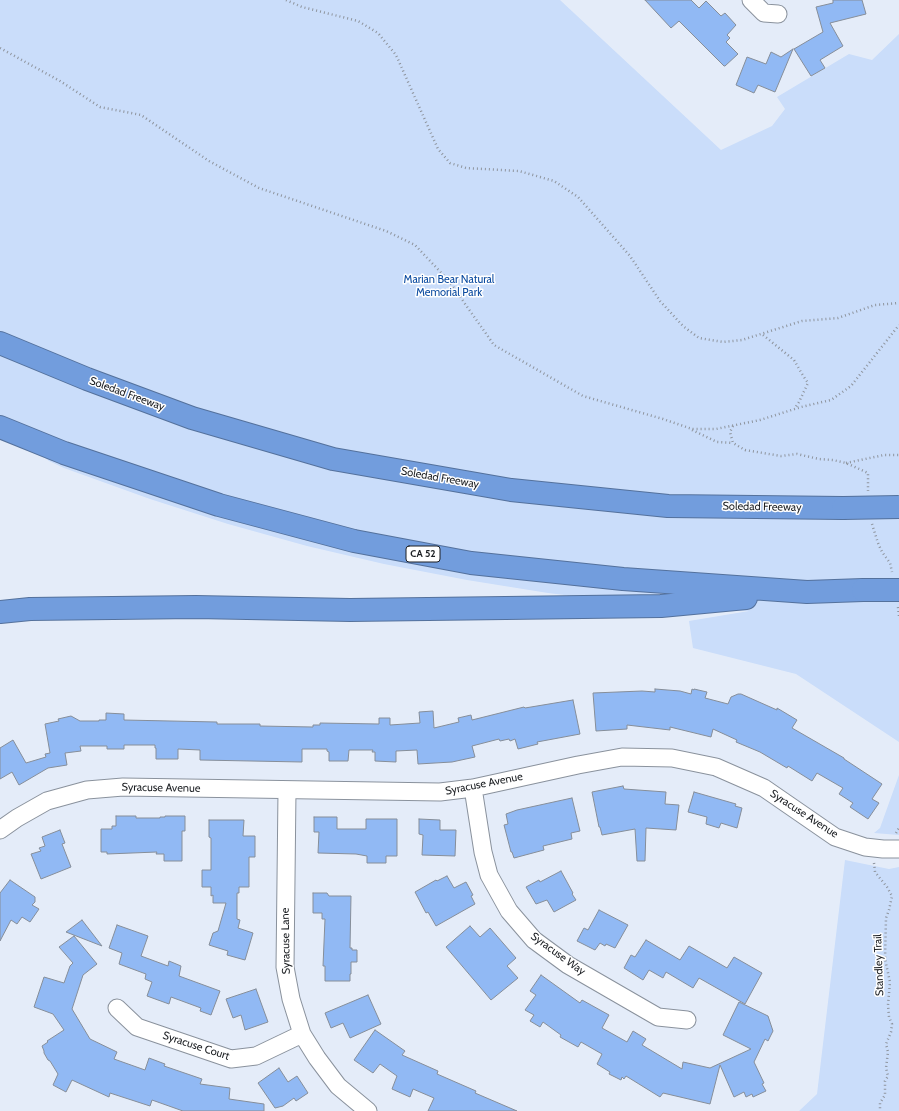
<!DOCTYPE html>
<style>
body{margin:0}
canvas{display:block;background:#e4ecf9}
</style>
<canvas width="899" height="1111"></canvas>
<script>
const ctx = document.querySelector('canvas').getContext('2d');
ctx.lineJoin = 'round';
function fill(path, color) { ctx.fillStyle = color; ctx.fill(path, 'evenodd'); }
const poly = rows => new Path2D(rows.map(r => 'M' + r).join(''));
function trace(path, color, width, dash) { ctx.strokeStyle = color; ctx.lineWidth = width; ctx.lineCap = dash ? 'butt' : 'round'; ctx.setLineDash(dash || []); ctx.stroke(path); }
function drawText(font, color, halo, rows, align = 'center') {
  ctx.font = font + ' Cabin,sans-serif'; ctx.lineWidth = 3; ctx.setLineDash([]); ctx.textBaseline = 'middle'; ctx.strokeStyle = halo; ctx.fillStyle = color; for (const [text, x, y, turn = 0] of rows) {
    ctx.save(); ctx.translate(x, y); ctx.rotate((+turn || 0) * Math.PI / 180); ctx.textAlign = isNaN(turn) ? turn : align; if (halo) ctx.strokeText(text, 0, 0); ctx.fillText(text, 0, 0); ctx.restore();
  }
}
fill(poly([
 [0,0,560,0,721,150,772,126,785,109,777,97,849,54,872,60,899,34,899,742,796,674,693,648,689,621,749,611,711,609,630,603,548,593,467,580,384,564,307,546,228,524,150,499,64,468,49,461,0,421],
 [899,775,899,835,874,833,880,828],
 [845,860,889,869,899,867,899,1111,799,1111,817,1094]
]), '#caddfa');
const building = poly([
 [645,0,691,0,699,8,706,1,721,16,725,13,736,25,727,35,730,38,726,42,738,54,725,66,724,66,679,21,671,28,645,0],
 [833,0,862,0,866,14,830,23,843,46,820,60,825,68,811,76,794,49,823,32,816,7,833,3,833,0],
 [793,49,775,92,758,85,754,93,736,85,747,57,766,64,771,52,781,57,793,49],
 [655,689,680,691,691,694,692,689,694,690,694,689,707,692,705,698,728,704,731,697,738,694,741,694,777,710,777,708,797,720,792,728,844,758,844,759,882,784,872,799,879,803,868,819,850,807,853,803,839,794,843,788,817,773,812,781,788,766,787,768,760,752,736,742,737,740,713,729,711,737,670,727,670,730,627,725,627,729,596,731,593,693,642,691,655,692,655,689],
 [573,700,580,734,537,742,538,744,518,749,515,739,510,741,509,739,500,741,499,739,472,746,475,757,452,762,418,764,417,750,396,751,396,762,375,761,375,752,372,752,373,750,349,750,348,761,329,761,329,752,327,751,327,749,302,749,302,762,200,760,200,750,178,749,178,759,156,759,156,748,155,748,155,745,124,745,124,749,107,749,107,746,80,746,81,751,65,753,67,765,48,768,19,785,12,772,0,779,0,748,13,740,26,763,46,757,45,754,50,753,45,724,59,721,58,719,71,716,80,721,99,721,99,720,106,720,106,713,124,714,124,720,217,722,217,724,260,724,260,726,313,727,313,725,320,725,320,723,379,724,379,718,390,718,390,725,420,723,419,712,433,711,434,728,459,722,458,718,471,715,472,720,524,707,525,708,573,700],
 [623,786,624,789,666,792,665,804,679,805,676,830,646,828,645,861,637,861,635,829,602,835,600,827,599,827,592,792,623,786],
 [694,792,736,804,735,806,742,808,737,828,721,823,719,828,706,824,707,817,688,812,694,792],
 [572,798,580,831,571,833,572,839,543,846,544,850,514,858,512,852,511,852,504,825,508,824,506,814,517,810,572,798],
 [116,816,136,816,136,818,160,818,160,817,165,817,165,816,185,816,185,831,182,831,182,861,164,861,164,854,156,854,157,852,107,854,107,852,101,852,101,829,112,829,112,826,116,826,116,816],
 [314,817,337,817,337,829,366,829,366,819,397,819,397,856,386,856,386,863,367,863,367,856,356,854,318,853,319,832,314,832,314,817],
 [419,819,440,820,440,830,456,830,455,856,422,855,423,835,419,834,419,819],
 [209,820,244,820,243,836,255,836,255,857,249,857,249,887,239,887,239,893,237,893,237,919,240,920,238,928,253,933,245,960,227,955,228,951,209,945,213,933,218,931,226,903,213,903,213,895,211,896,211,887,202,887,202,870,211,870,211,838,209,837,209,820],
 [60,830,65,843,62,844,71,867,41,879,31,854,41,851,39,848,45,846,42,837,60,830],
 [561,871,573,893,572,894,576,900,554,912,547,900,536,904,526,887,539,880,540,882,561,871],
 [447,876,454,888,466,882,473,895,471,896,475,904,436,926,428,912,426,913,415,892,436,880,437,881,447,876],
 [10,880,35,897,35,902,32,905,39,909,30,922,22,917,17,924,11,920,0,941,0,893,10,880],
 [313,893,327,893,329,896,351,896,350,948,352,948,352,950,357,950,357,962,351,962,351,974,350,974,350,981,325,981,325,966,323,966,325,919,322,919,322,913,313,913,313,893],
 [599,910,628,925,615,948,606,944,605,946,600,943,595,950,577,941,584,928,588,930,599,910],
 [82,920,102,946,66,932,82,920],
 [117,925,148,936,141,956,168,966,169,961,181,966,179,976,220,991,211,1015,200,1011,201,1008,171,997,169,1004,147,996,152,982,145,979,146,974,119,964,122,953,109,948,117,925],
 [470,926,480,937,490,928,516,958,507,966,518,978,491,1000,446,947,470,926],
 [74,936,97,964,83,975,72,1009,90,1039,117,1052,114,1059,145,1070,149,1058,165,1064,164,1066,202,1079,200,1084,230,1088,229,1099,264,1104,264,1111,183,1111,152,1100,150,1106,110,1093,109,1097,72,1080,66,1092,53,1085,58,1074,50,1061,48,1060,44,1053,44,1051,42,1046,48,1042,47,1041,64,1030,53,1014,34,1007,44,977,64,983,70,966,73,963,59,947,74,936],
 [646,940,680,960,689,946,727,968,734,957,762,973,745,1004,699,978,693,988,666,972,663,978,649,970,643,980,624,968,631,955,635,957,646,940],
 [541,975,580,1003,582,1000,609,1015,602,1028,627,1042,633,1031,646,1039,642,1045,682,1069,683,1062,710,1068,751,1049,723,1035,739,1002,768,1016,773,1031,768,1041,765,1039,754,1062,764,1083,762,1084,766,1091,753,1097,752,1094,746,1097,744,1092,734,1097,720,1065,710,1104,663,1093,660,1097,626,1076,624,1079,622,1077,621,1080,609,1074,610,1072,597,1064,602,1054,581,1042,578,1047,560,1037,561,1035,543,1022,540,1027,530,1021,534,1015,525,1010,536,995,530,991,541,975],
 [256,989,268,1022,245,1030,241,1015,233,1018,226,999,256,989],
 [368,995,381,1024,350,1038,343,1023,331,1028,325,1013,368,995],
 [375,1030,405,1051,402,1055,438,1071,437,1074,476,1091,475,1093,517,1111,428,1111,434,1098,413,1089,410,1097,392,1089,397,1076,380,1064,373,1073,354,1060,375,1030],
 [279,1068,288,1082,297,1076,308,1093,296,1101,294,1098,283,1106,275,1108,258,1083,279,1068]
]);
fill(building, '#91b9f4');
trace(building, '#868e99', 1);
const street = poly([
 [751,0,764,13,778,14],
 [473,788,483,852,489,875,509,911,534,940,568,965,658,1017,687,1020],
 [287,791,285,967,291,999,302,1034,317,1058,338,1086,368,1111],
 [0,830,17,818,47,801,87,790,123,787,440,792,473,788,578,765,622,757,672,758,716,767,764,788,835,837,865,847,883,849,899,849],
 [117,1008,137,1027,231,1059,256,1056,302,1034]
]);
const highway = poly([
 [0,343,87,379,192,418,333,459,511,490,668,506,843,508],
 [0,427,64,453,219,505,354,541,471,563,623,579,807,592,863,590],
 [0,612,30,609,196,607,350,610,661,606,746,598]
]);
trace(street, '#8a929d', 19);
trace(highway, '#54719c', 24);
trace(poly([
 [286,0,302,7,358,21,378,33,396,55,438,149,450,163,466,168,519,171,554,181,578,197,630,256,660,301,683,326,699,338,723,342,742,340,802,321,838,318,875,305,899,303],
 [0,48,60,81,100,107,141,115,209,161,259,188,386,231,415,245,449,281,494,345,583,396,663,419,692,429,716,429,760,420,801,407,831,400,851,386,899,325],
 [763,335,794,360,802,374,808,383,799,402,795,408],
 [733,426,730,432,733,443,745,450,781,456,797,454,819,459,833,460,846,463,868,473,868,491],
 [692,430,717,442,733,443],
 [846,463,884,455,899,455],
 [872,524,878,543,882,552,890,563,892,572],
 [898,607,899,616],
 [896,833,899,828],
 [874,863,875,872,887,887,892,896,889,910,886,918,885,959,890,982,888,1005,889,1017,892,1024,891,1032,886,1044,888,1052,886,1068,888,1076,885,1081,885,1095,880,1103,880,1111]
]), '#8e949d', 2.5, [1, 3]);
trace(street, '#fff', 17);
trace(highway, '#729ddd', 22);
const highwayBridge = poly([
 [843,508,899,507],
 [863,590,899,590]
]);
trace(highwayBridge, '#54719c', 24, []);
trace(highwayBridge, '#729ddd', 22);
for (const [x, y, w] of [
 [423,554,34]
]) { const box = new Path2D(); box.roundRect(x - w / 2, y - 8, w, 16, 3); ctx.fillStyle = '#fff'; ctx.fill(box); trace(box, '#1c1f23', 1); }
drawText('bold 10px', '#1c1f23', null, [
 ["CA 52",423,554]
]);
drawText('11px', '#0b4ba0', '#fff', [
 ["Marian Bear Natural",449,280],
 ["Memorial Park",449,293]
]);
drawText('11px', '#1c1f23', '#fff', [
 ["Soledad Freeway",127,394,20],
 ["Soledad Freeway",440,478,10],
 ["Soledad Freeway",762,507,1],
 ["Syracuse Avenue",484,784,-11],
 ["Syracuse Avenue",161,788,1],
 ["Syracuse Avenue",804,814,33],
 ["Syracuse Lane",286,941,-91],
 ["Syracuse Way",558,954,36],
 ["Standley Trail",879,965,-92],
 ["Syracuse Court",196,1046,18]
]);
</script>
